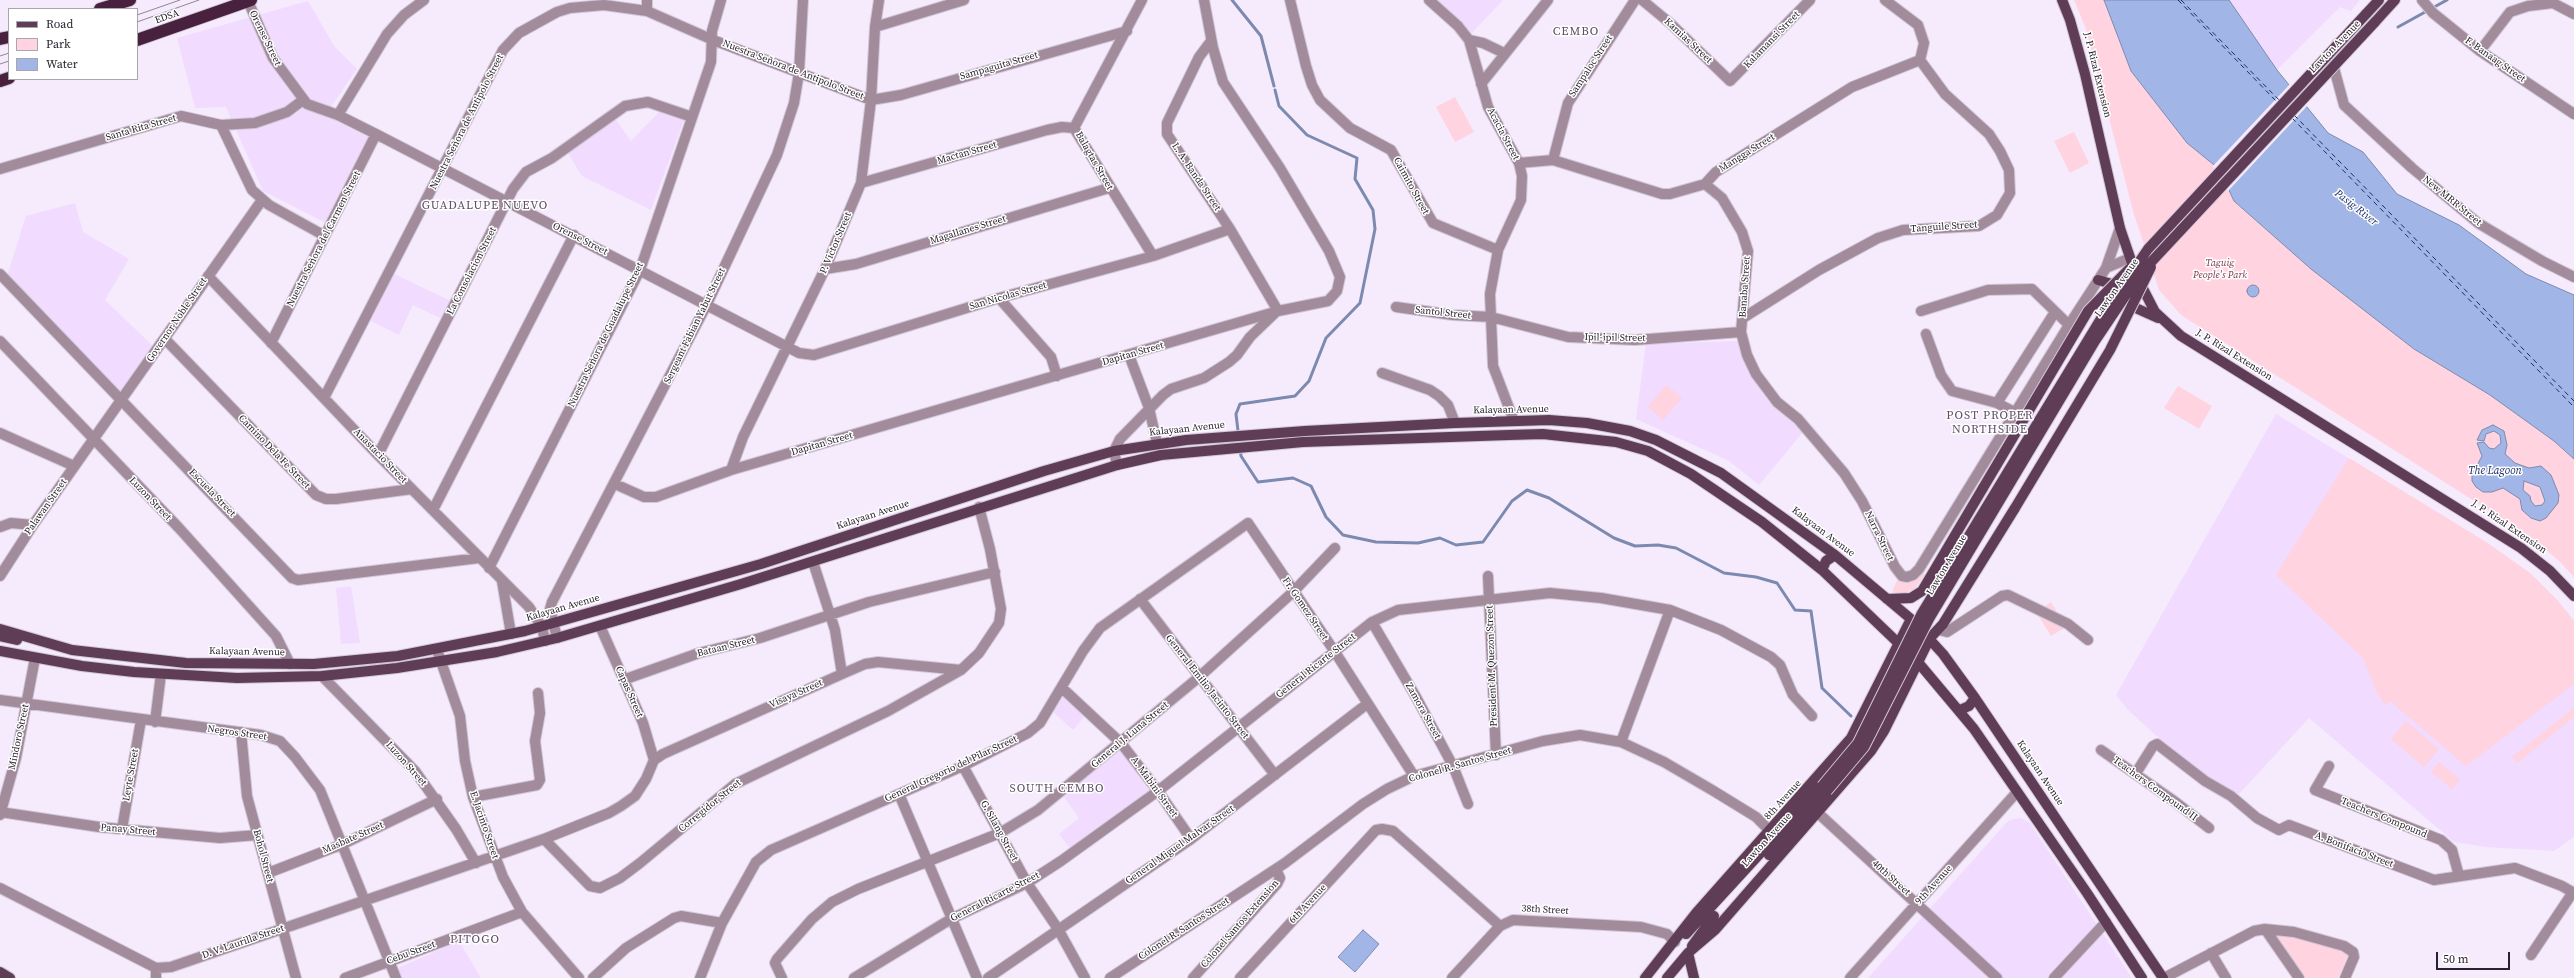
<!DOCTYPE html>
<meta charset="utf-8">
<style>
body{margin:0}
#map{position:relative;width:2574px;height:978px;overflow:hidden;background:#f6ebfc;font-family:"Source Serif 4",serif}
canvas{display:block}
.legend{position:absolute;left:8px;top:8px;width:130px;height:72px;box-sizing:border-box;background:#fff;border:1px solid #a9a7ab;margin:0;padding:5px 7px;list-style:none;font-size:12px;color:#29222d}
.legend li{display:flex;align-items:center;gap:8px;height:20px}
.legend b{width:20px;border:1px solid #a9a7ab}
.scale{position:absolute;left:2436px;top:952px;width:74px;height:18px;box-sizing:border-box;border:2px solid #29222d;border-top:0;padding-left:5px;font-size:12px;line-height:14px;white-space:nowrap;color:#29222d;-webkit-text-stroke:3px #fff;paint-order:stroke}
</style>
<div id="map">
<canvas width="2574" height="978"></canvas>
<ul class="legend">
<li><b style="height:5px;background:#603d57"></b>Road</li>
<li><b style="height:11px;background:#ffd3df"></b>Park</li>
<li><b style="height:11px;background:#a1b6e7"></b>Water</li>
</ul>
<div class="scale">50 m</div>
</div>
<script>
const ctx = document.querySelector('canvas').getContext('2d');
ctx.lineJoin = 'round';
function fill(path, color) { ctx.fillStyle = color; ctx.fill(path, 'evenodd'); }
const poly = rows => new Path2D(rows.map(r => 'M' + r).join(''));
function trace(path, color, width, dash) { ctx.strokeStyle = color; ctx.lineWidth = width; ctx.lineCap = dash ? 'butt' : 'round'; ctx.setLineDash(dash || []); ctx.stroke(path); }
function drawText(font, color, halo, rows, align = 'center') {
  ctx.font = font + ' "Source Serif 4",serif'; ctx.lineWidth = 3; ctx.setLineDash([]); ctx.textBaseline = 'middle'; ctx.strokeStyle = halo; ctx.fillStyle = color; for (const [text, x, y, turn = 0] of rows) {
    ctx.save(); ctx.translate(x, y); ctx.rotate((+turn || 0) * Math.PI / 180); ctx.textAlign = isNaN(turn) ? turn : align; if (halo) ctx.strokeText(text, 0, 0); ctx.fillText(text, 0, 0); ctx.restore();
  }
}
fill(poly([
 [1436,0,1503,0,1472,33],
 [2229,0,2360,0,2351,11,2340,7,2277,70],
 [308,1,334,46,357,69,326,114,370,137,326,223,263,191,226,107,195,108,177,38],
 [661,110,684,120,651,210,582,176,567,152,614,117,631,141],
 [75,203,83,232,129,259,105,300,154,347,119,393,7,276,26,216],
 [394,274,451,301,442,319,413,305,399,335,371,321],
 [1737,341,1767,399,1803,432,1759,485,1729,461,1636,419,1646,344],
 [2276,414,2486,542,2530,573,2559,602,2574,621,2574,837,2554,851,2486,847,2454,842,2309,718,2239,794,2210,778,2169,747,2128,710,2116,695],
 [351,586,360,643,341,644,336,588],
 [1063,696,1086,715,1073,730,1051,710],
 [1121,745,1152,790,1072,851,1059,834,1079,818,1064,797],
 [2021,818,2030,823,2132,978,1868,978,2007,822,2013,819],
 [459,941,481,978,400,978,396,969]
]), '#f1dbfe');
fill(poly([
 [2074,0,2104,0,2131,71,2187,143,2219,169,2234,201,2311,269,2414,349,2490,395,2554,441,2574,459,2574,577,2559,561,2528,535,2181,315,2159,290,2133,211,2086,29],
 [1455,97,1474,132,1455,142,1436,107],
 [2074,132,2089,163,2070,173,2054,141],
 [1666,385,1682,398,1663,420,1648,407],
 [2178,386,2212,406,2199,429,2164,408],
 [2349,458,2486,542,2530,573,2559,602,2574,621,2574,684,2466,766,2390,701,2385,705,2377,693,2363,658,2276,575],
 [1919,571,1925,574,1914,590,1902,594,1892,591,1899,577],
 [2051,602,2066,627,2051,636,2036,612],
 [2574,708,2574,717,2517,763,2512,757],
 [2406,721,2439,749,2424,767,2391,739],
 [2439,762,2460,779,2452,789,2431,772],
 [2279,933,2341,947,2349,953,2338,978,2303,978,2277,936]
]), '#ffd3df');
const water = poly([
 [2104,0,2229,0,2277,70,2328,133,2363,152,2397,194,2459,225,2526,274,2574,295,2574,459,2554,441,2490,395,2414,349,2311,269,2234,201,2219,169,2187,143,2131,71,2104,0],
 '2247 291a6 6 0 1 1 12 0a6 6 0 1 1-12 0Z',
 [2493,425,2504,431,2507,445,2505,454,2515,463,2529,468,2541,466,2551,475,2559,495,2558,503,2546,518,2540,521,2531,518,2522,510,2520,499,2503,488,2492,492,2483,492,2476,487,2472,481,2472,475,2482,456,2477,443,2484,442,2489,448,2494,449,2501,443,2500,435,2494,431,2486,434,2484,441,2477,440,2482,430,2493,425],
 [2524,481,2540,487,2545,501,2542,505,2535,506,2531,501,2530,496,2523,490,2524,481],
 [1363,930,1379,944,1355,972,1338,957,1363,930]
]);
fill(water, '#a1b6e7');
trace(water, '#7d8aaf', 1);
fill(poly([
 [2291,83,2308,105,2228,191,2213,166]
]), '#f6ebfc');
trace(poly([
 [1232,0,1261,36,1274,86],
 [2398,27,2447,0],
 [1275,90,1279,106,1307,135,1357,158,1355,179,1373,210,1375,229,1360,303,1326,338,1309,381,1295,396,1240,404,1236,414,1241,456,1258,482,1293,478,1311,486,1326,517,1343,535,1376,542,1418,543,1440,538,1456,545,1483,542,1512,501,1527,490,1549,498,1614,538,1635,546,1658,545,1676,548,1724,573,1756,577,1777,583,1795,610,1811,611,1822,688,1851,716]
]), '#7d8aaf', 3);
trace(poly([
 [2178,0,2278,103],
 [2181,0,2280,101],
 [2294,115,2574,401],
 [2292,118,2574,407]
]), '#1a2c66', 1, [5, 4]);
const minor = poly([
 [647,0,647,11],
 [1290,0,1306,66,1312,85,1320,100,1350,128,1391,150,1433,223,1498,250],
 [1429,0,1458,26,1469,40,1488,107,1519,163,1522,176,1521,200,1498,250,1490,294,1493,366,1514,421],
 [1642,0,1671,24,1730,81,1810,0],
 [1885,0,1918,25,1924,43,1920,60],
 [2422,0,2433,13,2480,51,2574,114],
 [248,1,273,58,307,104,338,115,376,134,799,353,814,355,999,298,1153,256,1230,229],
 [875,27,964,0],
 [1469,40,1483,43,1504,53],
 [1211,41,1199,57,1167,123,1167,134,1230,229,1278,311],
 [2337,44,2333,55,2334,68,2344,105,2412,168,2478,223,2542,261,2574,277],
 [2480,51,2510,12,2528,6,2553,3,2574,14],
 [1481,84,1548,0],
 [338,115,387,34,404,15,424,0],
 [221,125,252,190,269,205,325,236],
 [1074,128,1153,256],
 [1074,128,1142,0],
 [1553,160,1568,103,1635,0],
 [1519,163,1553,160,1662,194,1670,194,1705,184,1716,172,1852,87,1920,60],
 [0,169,181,116,221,125,255,123,287,112,303,100],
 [861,183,1047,130,1062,127,1074,128],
 [1705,184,1722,198,1742,232,1748,251,1741,332,1747,355,1756,374,1777,402,1798,419,1844,473,1862,501,1895,567,1902,576,1907,577,1913,575,1919,569,2069,325,2106,268,2120,228],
 [2106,268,2130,258],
 [825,269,856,264,1109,188],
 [0,274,292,578,298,580,479,558],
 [208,276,378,455,529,607,542,627,545,641],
 [999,298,1051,357,1057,376],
 [1396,307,1453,315,1491,317,1568,337,1635,340,1741,332],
 [1921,311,1988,290,2032,289,2069,325],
 [1743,318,1819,270,1878,238,1903,230,1979,226,1997,215,2010,193,2009,170,2000,151,1989,134,1945,94,1920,60],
 [1926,334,1941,375,1952,391,1997,403,2016,413],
 [165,339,316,495,326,499,336,499,412,489],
 [0,341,179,528,276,636,290,664],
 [271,343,376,134],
 [1129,355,1149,408,1157,443],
 [1382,373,1430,390,1439,396,1448,405,1455,423],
 [324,398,503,50,519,33,557,12,570,8,604,5,647,11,713,40,871,100,901,95,1127,31],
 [1997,403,2055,312],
 [0,433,74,466],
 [378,455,513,189,526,172,552,158,625,106,648,102,692,117],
 [1117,465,1114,451,1120,439,1163,395,1171,389,1204,378,1229,362,1237,355,1250,337,1275,313],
 [731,470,743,437,825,269,861,183,871,100,875,27,879,0],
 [615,484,644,497,656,497,731,470,1278,311,1328,301,1337,291,1340,277,1329,251,1280,168,1223,82,1213,48,1204,0],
 [433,510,574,235],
 [0,527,11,523,33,525],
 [813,562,835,630,842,674],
 [489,568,640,270,711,62,712,31,721,0],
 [0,576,33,525,262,200],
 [1488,576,1496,755],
 [502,581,511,634],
 [1140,599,1275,775],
 [1372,622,1416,697,1453,766,1468,804],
 [600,626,643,723,654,760],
 [1939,630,1947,632,2002,596,2008,595,2068,624,2088,640],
 [557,638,550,609,552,602,706,306,777,155,794,103,799,73,803,0],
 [437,650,460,716,465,761,473,797,503,877,522,912,579,978],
 [322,676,415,771,456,829,476,863],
 [623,680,699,653,760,638,869,602,995,572],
 [1062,688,1121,743,1158,791,1191,839],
 [0,700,261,735,280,741,295,757,320,790,396,978],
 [155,722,161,674],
 [241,732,247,796,296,978],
 [1621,742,1670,610],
 [2101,750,2174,801,2209,828],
 [963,766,1027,883,1058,929,1085,978],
 [2329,766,2315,790,2441,840,2452,850,2459,876],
 [2136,773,2153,746,2157,744,2205,781,2231,796,2257,818,2279,830,2289,825,2434,880,2515,868,2562,886,2574,893],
 [899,794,977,978],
 [473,797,537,785,540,780,535,741,540,713,538,693],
 [0,812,99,827,220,838,257,835],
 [1818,813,1997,978],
 [0,815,16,758,35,658],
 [122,829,141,720],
 [544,839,590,886,600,888,620,878,640,863,735,784,888,711,961,670],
 [268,873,343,844,437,799],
 [0,888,156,968,171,967,544,839,609,813,621,806,635,796,646,779,654,760,663,754,842,674,865,664,878,662,961,670,979,653,999,623,1001,609,990,549,979,507],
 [2265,929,2299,978],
 [2211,953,2226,978],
 [2531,955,2573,892],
 [156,978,156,968],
 [345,978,522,912],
 [593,978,626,948,674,918,681,916,722,923],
 [700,978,722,923,756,862,771,850,963,766,1028,733,1040,723,1083,651,1100,628,1248,523,1335,652,1414,776],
 [782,978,775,963,777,959,812,919,832,902,858,889,1000,833,1038,810,1198,678,1293,592,1335,548],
 [854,978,951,919,1027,883,1061,861,1158,791,1372,622,1398,610,1550,593,1601,598,1670,610,1721,630,1771,657,1780,665,1793,695,1812,716],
 [988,978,1191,839,1367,704],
 [1110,978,1285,863,1363,804,1387,789,1414,776,1543,741,1580,735,1621,742,1664,762,1712,790,1756,817,1770,831],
 [1193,978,1277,884,1280,878,1276,869],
 [1240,978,1376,830,1382,829,1393,831,1500,926],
 [1452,978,1500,926,1513,920,1641,927,1667,934,1675,942],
 [1850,978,2017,792],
 [2054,978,2106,922],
 [2164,978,2254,931,2265,929,2294,932,2344,946,2353,952,2354,957,2345,978]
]);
const major = poly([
 [2062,0,2070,20,2085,74,2120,228,2136,275,2155,312,2181,336,2521,548,2550,571,2574,596],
 [2366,14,2379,0],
 [2375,22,2395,0],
 [2098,280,2112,284,2120,291],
 [2113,308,2121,304,2129,305,2158,318],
 [1822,570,1826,561,1835,555],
 [1887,599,1911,598,1922,591,1983,488],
 [0,629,72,650,186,663,314,664,398,656,525,631,761,564,1044,471,1114,451,1186,440,1305,431,1455,423,1549,420,1587,423,1630,431,1656,440,1721,473,1835,555,1911,619,1943,654,1975,698,2163,978],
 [0,636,17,640],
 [0,651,82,666,134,672,237,678,322,676,397,668,497,652,557,638,741,584,1117,465,1161,455,1303,442,1509,435,1543,434,1616,442,1648,451,1691,474,1762,522,1822,570,1917,661,1974,729,2087,893,2142,978],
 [1960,710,1969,706,1975,698],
 [1769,855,1827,791],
 [1686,934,1822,786],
 [1692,946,1714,916],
 [1688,953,1694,978],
 [0,972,10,978],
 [1645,978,1696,913,1851,738,1911,619],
 [1667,978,1688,953,1715,930,1871,751,1884,731,1930,638,1943,624,2015,508]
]);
const highway = poly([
 [100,9,130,0],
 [0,39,9,37],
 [137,40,251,0],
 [0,81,9,78]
]);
trace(minor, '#d1c7d7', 12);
trace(major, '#d1c7d7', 12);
trace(highway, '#d1c7d7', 14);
trace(minor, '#a28c9c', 10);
trace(major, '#603d57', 10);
trace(highway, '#48213f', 12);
trace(poly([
 [137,15,180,0],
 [137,22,199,0],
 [0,56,9,53],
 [0,64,9,61]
]), '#8f8694', 1);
const majorBridge = poly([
 [1983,488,2088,311,2129,269],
 [2015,508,2110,350,2151,267],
 [1822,786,1858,743,1922,613,2108,307,2148,249,2366,14],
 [1827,791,1864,747,1929,619,2095,341,2140,274,2375,22]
]);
trace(majorBridge, '#d1c7d7', 12, []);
trace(majorBridge, '#603d57', 10);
drawText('10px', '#29222d', '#fff', [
 ["EDSA",167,17,-19],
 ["Orense Street",265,38,64],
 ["Kalamansi Street",1772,40,-46],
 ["Kamias Street",1688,41,43],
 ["Lawton Avenue",2335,47,-46],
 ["F. Banaag Street",2495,60,35],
 ["Sampaguita Street",999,66,-16],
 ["Sampaloc Street",1591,66,-57],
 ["Nuestra Señora de Antipolo Street",793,70,21],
 ["J. P. Rizal Extension",2097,75,76],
 ["Nuestra Señora de Antipolo Street",467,122,-63],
 ["Santa Rita Street",141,128,-16],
 ["Acacia Street",1503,134,62],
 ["Mactan Street",967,153,-16],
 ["Mangga Street",1747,153,-32],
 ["Balagtas Street",1094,161,60],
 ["L. A. Banda Street",1196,177,56],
 ["Caimito Street",1411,186,61],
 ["New MRR Street",2452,201,39],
 ["Tanguile Street",1944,227,-4],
 ["Magallanes Street",968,230,-17],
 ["Nuestra Señora del Carmen Street",324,239,-63],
 ["Orense Street",580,239,27],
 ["P. Victor Street",836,243,-67],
 ["La Consolacion Street",472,271,-63],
 ["Banaba Street",1745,287,-86],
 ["Lawton Avenue",2117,288,-55],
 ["San Nicolas Street",1008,296,-16],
 ["Santol Street",1443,313,6],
 ["Governor Noble Street",177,320,-56],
 ["Sergeant Fabian Yabut Street",695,326,-64],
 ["Nuestra Señora de Guadalupe Street",606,335,-64],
 ["Ipil-ipil Street",1615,338,1],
 ["Dapitan Street",1133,354,-16],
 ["J. P. Rizal Extension",2234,355,32],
 ["Kalayaan Avenue",1511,410,-1],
 ["Kalayaan Avenue",1187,429,-6],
 ["Dapitan Street",822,444,-16],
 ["Camino Dela Fe Street",274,452,46],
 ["Anastacio Street",380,456,46],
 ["Escuela Street",212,493,46],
 ["Luzon Street",150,499,46],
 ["Palawan Street",46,507,-55],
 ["Kalayaan Avenue",873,515,-18],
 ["J. P. Rizal Extension",2509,527,34],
 ["Kalayaan Avenue",1823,532,37],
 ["Narra Street",1879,536,64],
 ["Lawton Avenue",1947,565,-59],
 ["Kalayaan Avenue",563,608,-16],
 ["Fr. Gomez Street",1305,609,56],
 ["Bataan Street",726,647,-14],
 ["Kalayaan Avenue",247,652,1],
 ["General Ricarte Street",1316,666,-38],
 ["President M. Quezon Street",1492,666,-92],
 ["General Emilio Jacinto Street",1207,687,52],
 ["Capas Street",629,692,66],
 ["Visaya Street",796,694,-24],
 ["Zamora Street",1423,711,61],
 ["Negros Street",237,733,8],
 ["General J. Luna Street",1130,735,-40],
 ["Mindoro Street",19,737,-78],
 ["Luzon Street",406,764,48],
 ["Colonel R. Santos Street",1460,765,-16],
 ["General Gregorio del Pilar Street",951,769,-25],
 ["Kalayaan Avenue",2040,773,56],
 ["Leyte Street",131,775,-80],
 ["A. Mabini Street",1154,787,54],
 ["Teachers Compound II",2155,789,36],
 ["8th Avenue",1783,800,-48],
 ["Corregidor Street",710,806,-39],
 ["Teachers Compound",2384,818,22],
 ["E. Jacinto Street",484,825,71],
 ["Panay Street",128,830,5],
 ["G. Silang Street",999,831,61],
 ["Masbate Street",353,838,-24],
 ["Lawton Avenue",1767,840,-48],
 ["General Miguel Malvar Street",1180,845,-35],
 ["A. Bonifacio Street",2354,850,21],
 ["Bohol Street",263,856,75],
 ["40th Street",1891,878,42],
 ["9th Avenue",1934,885,-48],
 ["General Ricarte Street",995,897,-27],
 ["6th Avenue",1308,904,-47],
 ["38th Street",1545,910,3],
 ["Colonel Santos Extension",1240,924,-49],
 ["Colonel R. Santos Street",1184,929,-33],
 ["D. V. Laurilla Street",243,942,-19],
 ["Cebu Street",411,953,-20]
]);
drawText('italic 10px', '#7e354f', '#fff', [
 ["Taguig",2220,263],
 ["People's Park",2220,275]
]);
drawText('italic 11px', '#1a2c66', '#fff', [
 ["Pasig River",2356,208,38],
 ["The Lagoon",2495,471]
]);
ctx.letterSpacing = '1px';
drawText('12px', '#5e4f67', '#fff', [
 ["CEMBO",1576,32],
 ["GUADALUPE NUEVO",485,206],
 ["POST PROPER",1990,416],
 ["NORTHSIDE",1990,430],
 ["SOUTH CEMBO",1057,789],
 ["PITOGO",475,940]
]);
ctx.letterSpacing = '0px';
</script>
